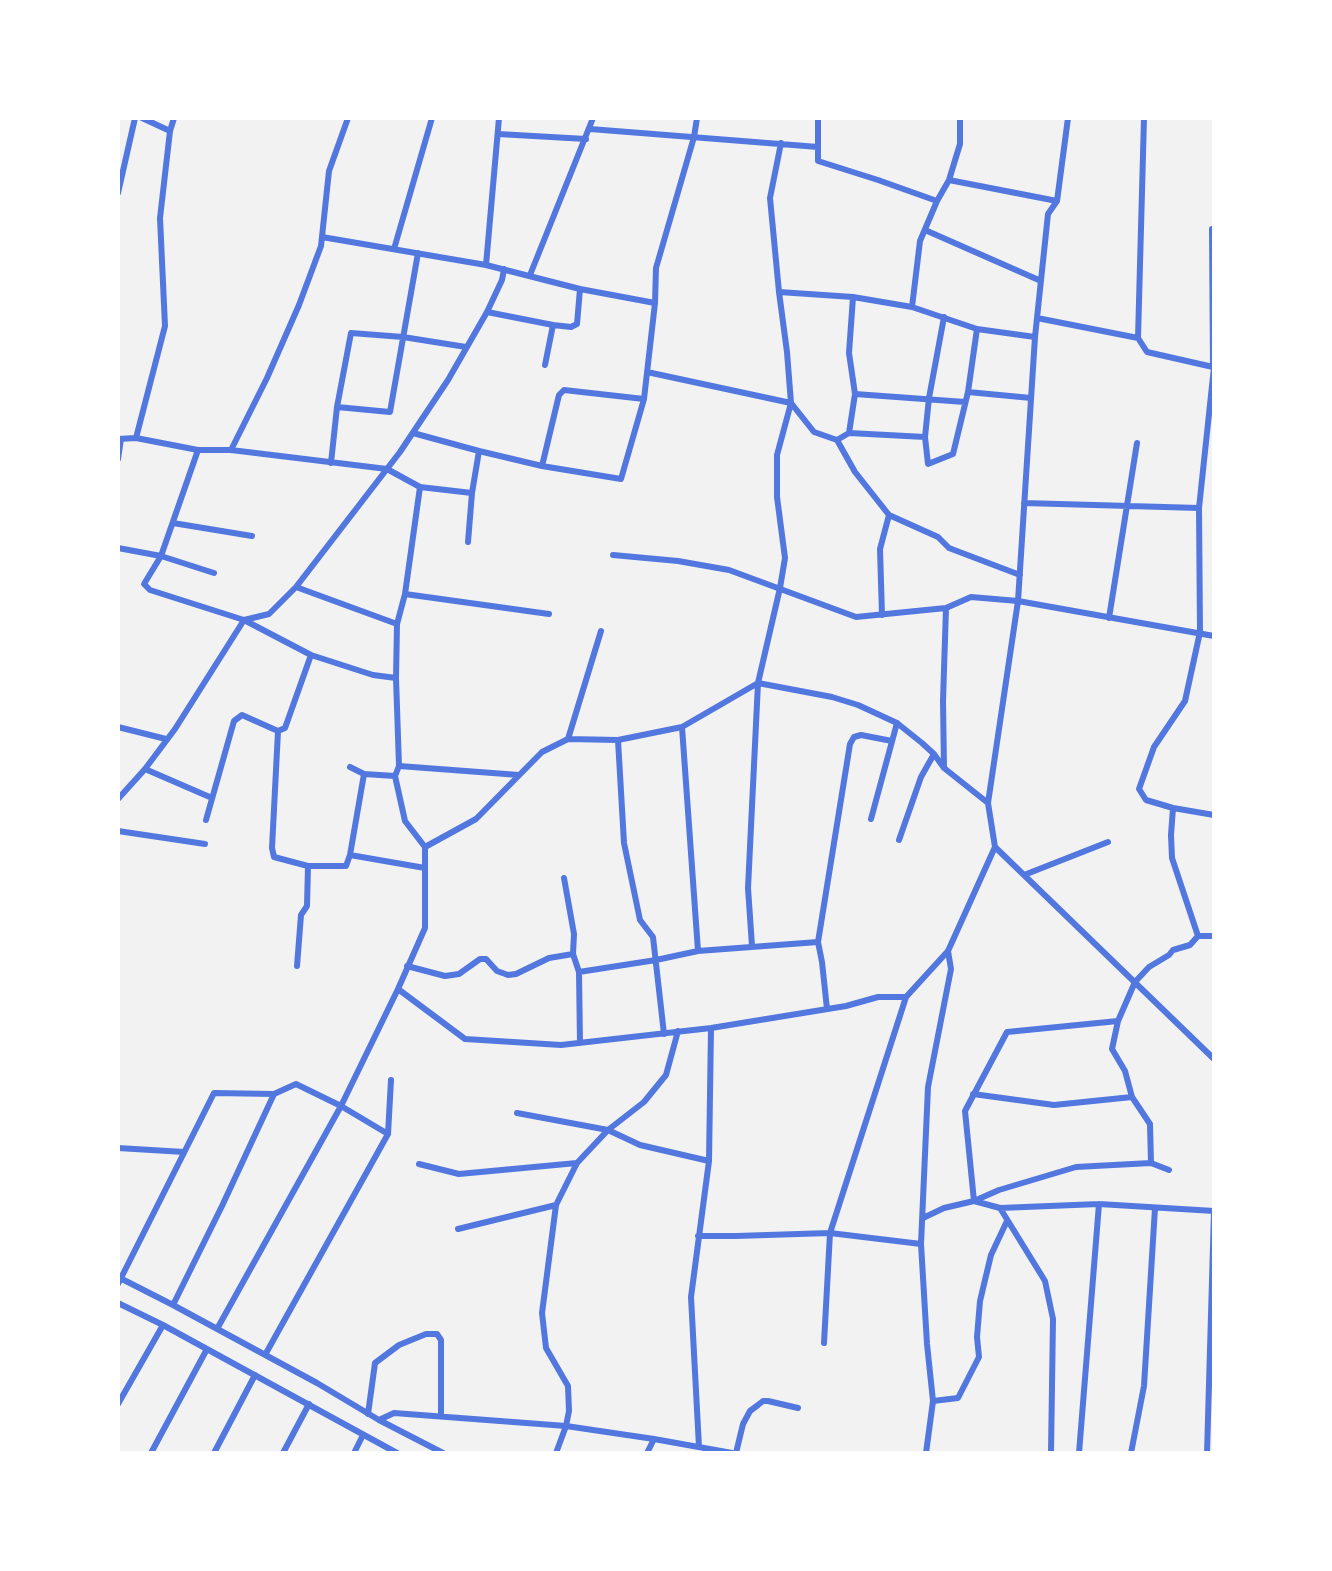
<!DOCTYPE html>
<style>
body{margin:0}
#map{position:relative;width:1332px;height:1571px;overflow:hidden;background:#f2f2f2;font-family:"Playfair Display",serif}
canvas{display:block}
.frame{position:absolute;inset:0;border:120px solid #fff;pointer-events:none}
</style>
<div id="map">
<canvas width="1332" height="1571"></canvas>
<div class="frame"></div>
</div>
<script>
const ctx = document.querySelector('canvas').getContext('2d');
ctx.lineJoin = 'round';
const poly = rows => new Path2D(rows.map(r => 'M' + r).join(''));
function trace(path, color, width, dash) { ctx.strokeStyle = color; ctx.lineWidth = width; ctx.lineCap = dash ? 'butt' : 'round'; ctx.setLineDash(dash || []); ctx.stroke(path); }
trace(poly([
 [142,118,170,131,174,118],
 [818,118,818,161,878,180,937,201],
 [590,129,818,147],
 [498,134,586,139],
 [781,143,770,198,779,292,787,352,791,403,814,432,837,440,849,433,925,437],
 [949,180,960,144,960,118],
 [118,193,135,118],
 [925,230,1041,281],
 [322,237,486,265,580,289,655,303],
 [394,249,432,118],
 [486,265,499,118],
 [530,275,593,118],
 [779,292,853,297,912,307,977,329,1035,337],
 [912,307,920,241,937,201,949,180,1057,201],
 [487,312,553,325],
 [944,317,929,398,925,437,928,464,953,454,968,392,977,329],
 [1037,318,1138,338,1144,118],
 [1138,338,1147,352,1213,367,1212,229],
 [545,365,553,325,571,327,577,324,580,289],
 [1214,367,1199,508,1200,632,1185,701,1154,747,1139,789,1146,800,1173,808,1214,815],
 [647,372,791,403,777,455,777,497,785,558,780,588,758,683,748,888,752,946],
 [968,392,1031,398],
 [855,394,965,402],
 [337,407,390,412,418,253],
 [413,433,479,451],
 [849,433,855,394,849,353,853,297],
 [136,438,165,326,160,218,170,131],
 [118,439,136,438,198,450,231,450,387,469,420,487,472,493],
 [837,440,855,472,889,515,938,537,949,548,1020,575],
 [198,450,161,556,144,584,150,590,244,620,311,655,373,675,396,678],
 [231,450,267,378,299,305,321,246,329,171,348,118],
 [118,459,121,439],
 [331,463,337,407,351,333,403,337,466,347],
 [542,466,559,395,564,390,644,399],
 [420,487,405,594,397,624,396,678,399,766,395,776,405,821,425,847],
 [1024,503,1199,508],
 [173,523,252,536],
 [468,542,472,493,479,451,542,466,621,479,644,399,655,303,656,268,694,137,697,118],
 [118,548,161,556,214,573],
 [613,555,678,561,729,570,856,617,946,608],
 [296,587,397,624],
 [405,594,549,614],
 [882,615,880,549,889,515],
 [1109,618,1137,443],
 [311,655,285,728,278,731,272,848,274,857,308,866,346,866,350,855,364,774],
 [118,727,166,739],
 [682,727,698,951],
 [568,739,601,631],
 [618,740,624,843,640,920,653,937,664,1034],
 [399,766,519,775],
 [350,767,364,774,395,776],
 [944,768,943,701,946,608,971,597,1018,601,1214,636],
 [145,769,212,798],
 [118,799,145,769,175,729,244,620,269,614,296,587,400,452,448,380,487,312,502,280,504,269],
 [1173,808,1171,835,1172,858,1198,936,1214,936],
 [871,819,897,723],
 [206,820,234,721,242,715,278,731],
 [118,831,205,844],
 [899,840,921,777,934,754],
 [995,847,1214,1059],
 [350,855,425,868],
 [1024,875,1108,842],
 [564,878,574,934,573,954,579,972,580,1043],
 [297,966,301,915,307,906,308,866],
 [407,966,445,976,459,974,480,959,486,959,497,971,508,975,516,974,549,958,573,954],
 [579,972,656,960,698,951,818,942],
 [398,989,465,1039,561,1045,711,1028,846,1006,878,997,906,997],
 [827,1009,822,962,818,942,850,744,854,737,861,735,892,741],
 [1118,1021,1007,1032,965,1111,974,1201,999,1190,1076,1167,1151,1163,1169,1170],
 [973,1094,1054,1105,1132,1097],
 [517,1113,608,1130,640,1145,709,1161],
 [118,1148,184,1152],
 [1151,1163,1150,1124,1132,1097,1125,1071,1112,1049,1118,1021,1135,982,1149,967,1169,955,1173,950,1190,945,1198,936],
 [419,1164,459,1174,577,1163],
 [1000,1208,1045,1281,1053,1319,1051,1453],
 [923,1218,944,1208,974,1201,1000,1208,1099,1204,1214,1211],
 [458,1229,556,1205],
 [698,1236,736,1236,830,1233,921,1244],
 [118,1277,173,1305,317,1383,379,1420,443,1453],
 [118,1284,214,1093,274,1094],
 [118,1303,163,1325,397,1453],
 [173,1305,222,1206,274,1094,296,1084,341,1106,388,1134],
 [217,1329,341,1106,398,989,425,928,425,847,476,819,542,752,568,739,618,740,682,727,758,683,832,697,858,705,897,723,922,743,934,754,944,768,988,803],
 [824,1343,830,1233,906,997,948,951,995,847,988,803,1018,601,1035,337,1048,214,1057,201,1068,118],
 [265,1355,388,1134,391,1080],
 [933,1401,958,1398,979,1357,977,1337,980,1301,991,1255,1007,1221],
 [118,1404,163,1325],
 [368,1414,375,1363,399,1345,426,1334,437,1334,441,1340,441,1416],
 [379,1420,394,1413,566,1426,654,1439,732,1453],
 [699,1447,691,1297,709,1161,711,1028],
 [151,1453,207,1349],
 [214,1453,255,1375],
 [283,1453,309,1404],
 [354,1453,363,1435],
 [556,1453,566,1426,569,1411,568,1386,546,1348,542,1313,556,1205,577,1163,608,1130,644,1102,666,1075,678,1031],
 [647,1453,654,1439],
 [736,1453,743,1424,750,1411,758,1405,763,1401,768,1401,798,1408],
 [926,1453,933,1401,927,1344,921,1244,928,1087,951,969,948,951],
 [1079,1453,1099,1204],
 [1131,1453,1144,1386,1155,1208],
 [1207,1453,1214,1211]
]), '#5277de', 6);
</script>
